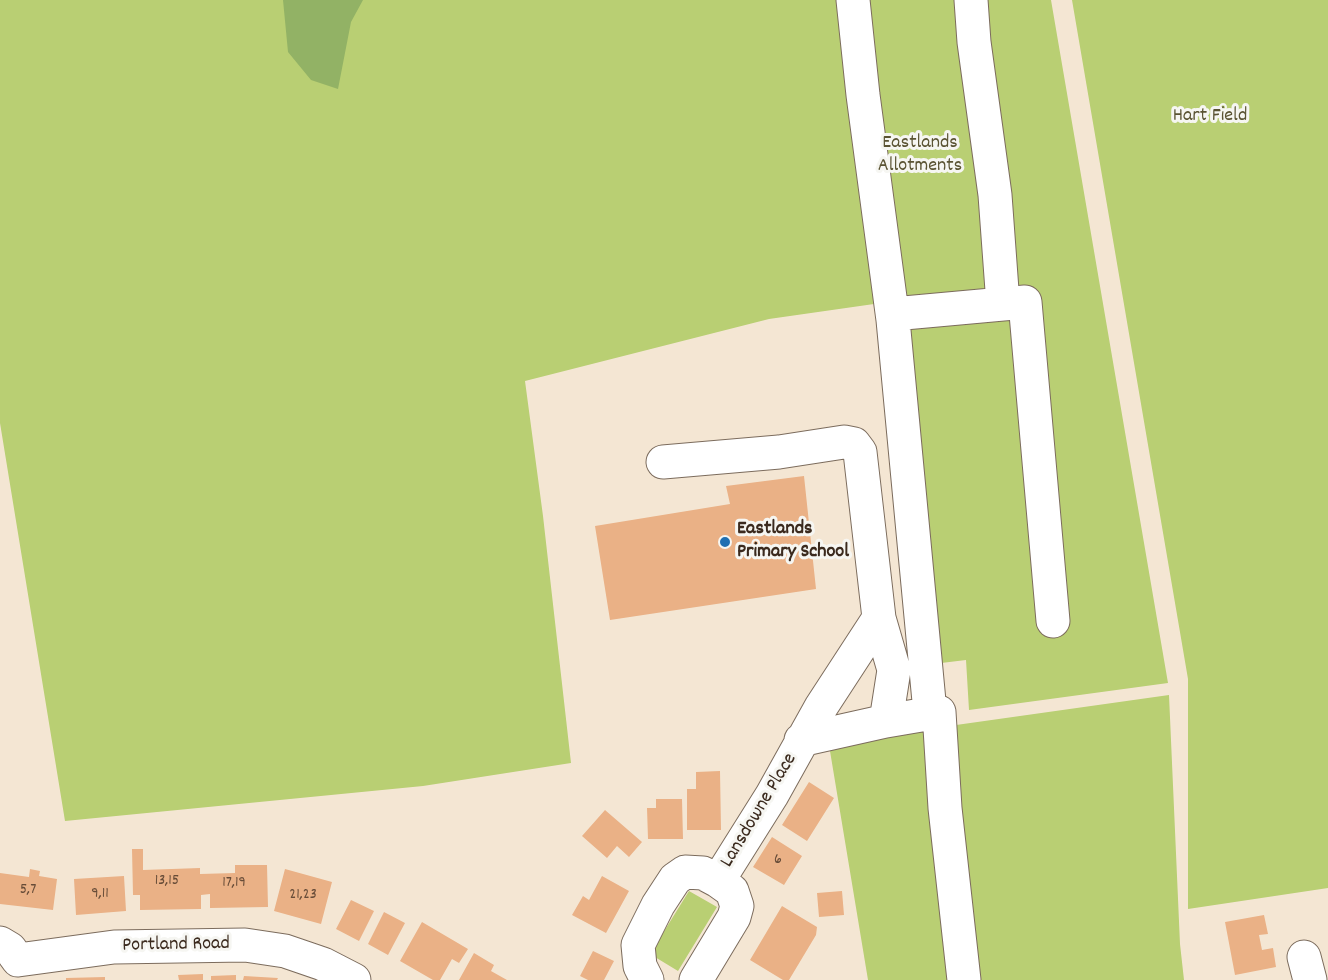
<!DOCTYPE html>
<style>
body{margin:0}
canvas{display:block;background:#f4e6d3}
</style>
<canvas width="1328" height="980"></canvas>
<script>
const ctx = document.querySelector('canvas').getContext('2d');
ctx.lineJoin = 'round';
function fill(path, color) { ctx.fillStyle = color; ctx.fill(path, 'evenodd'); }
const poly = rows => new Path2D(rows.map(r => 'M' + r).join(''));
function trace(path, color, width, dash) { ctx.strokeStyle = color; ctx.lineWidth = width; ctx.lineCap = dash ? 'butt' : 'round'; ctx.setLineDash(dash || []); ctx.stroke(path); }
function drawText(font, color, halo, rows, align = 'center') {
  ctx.font = font + ' Dekko,sans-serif'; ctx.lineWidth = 6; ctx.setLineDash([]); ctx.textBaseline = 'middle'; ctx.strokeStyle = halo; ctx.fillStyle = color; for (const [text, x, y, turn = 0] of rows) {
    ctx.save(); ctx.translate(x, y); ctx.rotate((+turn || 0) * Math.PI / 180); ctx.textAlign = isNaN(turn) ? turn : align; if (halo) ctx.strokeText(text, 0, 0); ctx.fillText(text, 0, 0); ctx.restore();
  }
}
fill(poly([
 [0,0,1051,0,1168,683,969,710,966,660,933,664,908,569,874,304,769,319,525,381,543,516,571,763,423,786,65,821,0,423],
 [1072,0,1328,0,1328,888,1188,909,1188,679],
 [1169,695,1180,944,1184,980,868,980,829,745,949,726],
 [689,891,717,907,678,971,650,954]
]), '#b9cf73');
fill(poly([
 [283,0,363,0,351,22,338,89,311,80,288,52]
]), '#92b265');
fill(poly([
 [804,476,816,589,610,620,595,526,730,504,726,486],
 [720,771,721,830,687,830,687,789,696,789,696,772],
 [809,782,834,798,807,841,782,825],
 [656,799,682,799,683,839,648,839,647,808,656,808],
 [605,810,642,842,629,857,617,846,607,858,582,836],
 [772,837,802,856,784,885,753,867],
 [132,849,143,849,143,870,200,868,200,874,235,873,235,865,267,865,268,907,210,908,210,894,201,895,201,909,140,910,140,895,133,895],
 [30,869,40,871,39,876,57,879,53,910,0,904,0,873,29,877],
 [285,869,332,882,321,924,274,911],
 [124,876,126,911,76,915,74,879],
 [602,876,629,891,606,933,572,915,583,896,589,900],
 [842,891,844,915,819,917,817,893],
 [351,900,374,911,359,941,336,929],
 [782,906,817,927,816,935,789,980,783,980,750,960],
 [384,912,405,923,388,955,368,944],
 [1264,915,1268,934,1259,935,1262,950,1273,948,1276,967,1235,975,1225,922],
 [422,922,468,949,459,963,452,959,440,980,433,980,400,961],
 [593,951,614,961,604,980,588,980,580,976],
 [474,953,494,965,491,971,507,980,459,980],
 [203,974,203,980,179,980,178,975],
 [236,975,236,980,211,980,211,976],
 [244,976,278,978,277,980,243,980],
 [105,977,105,980,66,980,66,978]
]), '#eab186');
const minor = poly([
 [853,0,863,95,893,320],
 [971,0,974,42,995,195,1003,304],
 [663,462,779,452,844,442,854,444,860,452,879,618,821,707,772,795,718,881],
 [930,712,893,320,904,313,1025,302,1053,621],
 [886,721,939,712,945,808,964,980],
 [801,740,886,721,894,670,879,618],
 [0,943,10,949,18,960,114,947,245,945,285,951,323,964,354,980],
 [1304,957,1310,980],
 [647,980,640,966,638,945,658,905,675,879,685,872,703,873,718,881,732,891,737,906,734,917,696,980]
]);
trace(minor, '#7c6c5d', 35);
trace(minor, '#fff', 33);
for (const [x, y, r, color] of [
 [725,542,6,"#1f6fb2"]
]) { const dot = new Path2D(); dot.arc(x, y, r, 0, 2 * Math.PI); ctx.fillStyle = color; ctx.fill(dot); trace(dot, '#f6f6f2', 2); }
drawText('16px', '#674c38', null, [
 ["6",778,861],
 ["13,15",167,882],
 ["17,19",234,884],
 ["5,7",28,891],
 ["9,11",100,895],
 ["21,23",303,896]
]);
drawText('20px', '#5a5333', '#f6f6f2', [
 ["Hart Field",1210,117],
 ["Eastlands",920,144],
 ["Allotments",920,167]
]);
drawText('bold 20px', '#3b2a1e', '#f6f6f2', [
 ["Eastlands",737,530],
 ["Primary School",737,553]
], 'left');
drawText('20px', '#3b2a1e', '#f6f6f2', [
 ["Lansdowne Place",760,811,-59],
 ["Portland Road",176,946,-1]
]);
</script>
